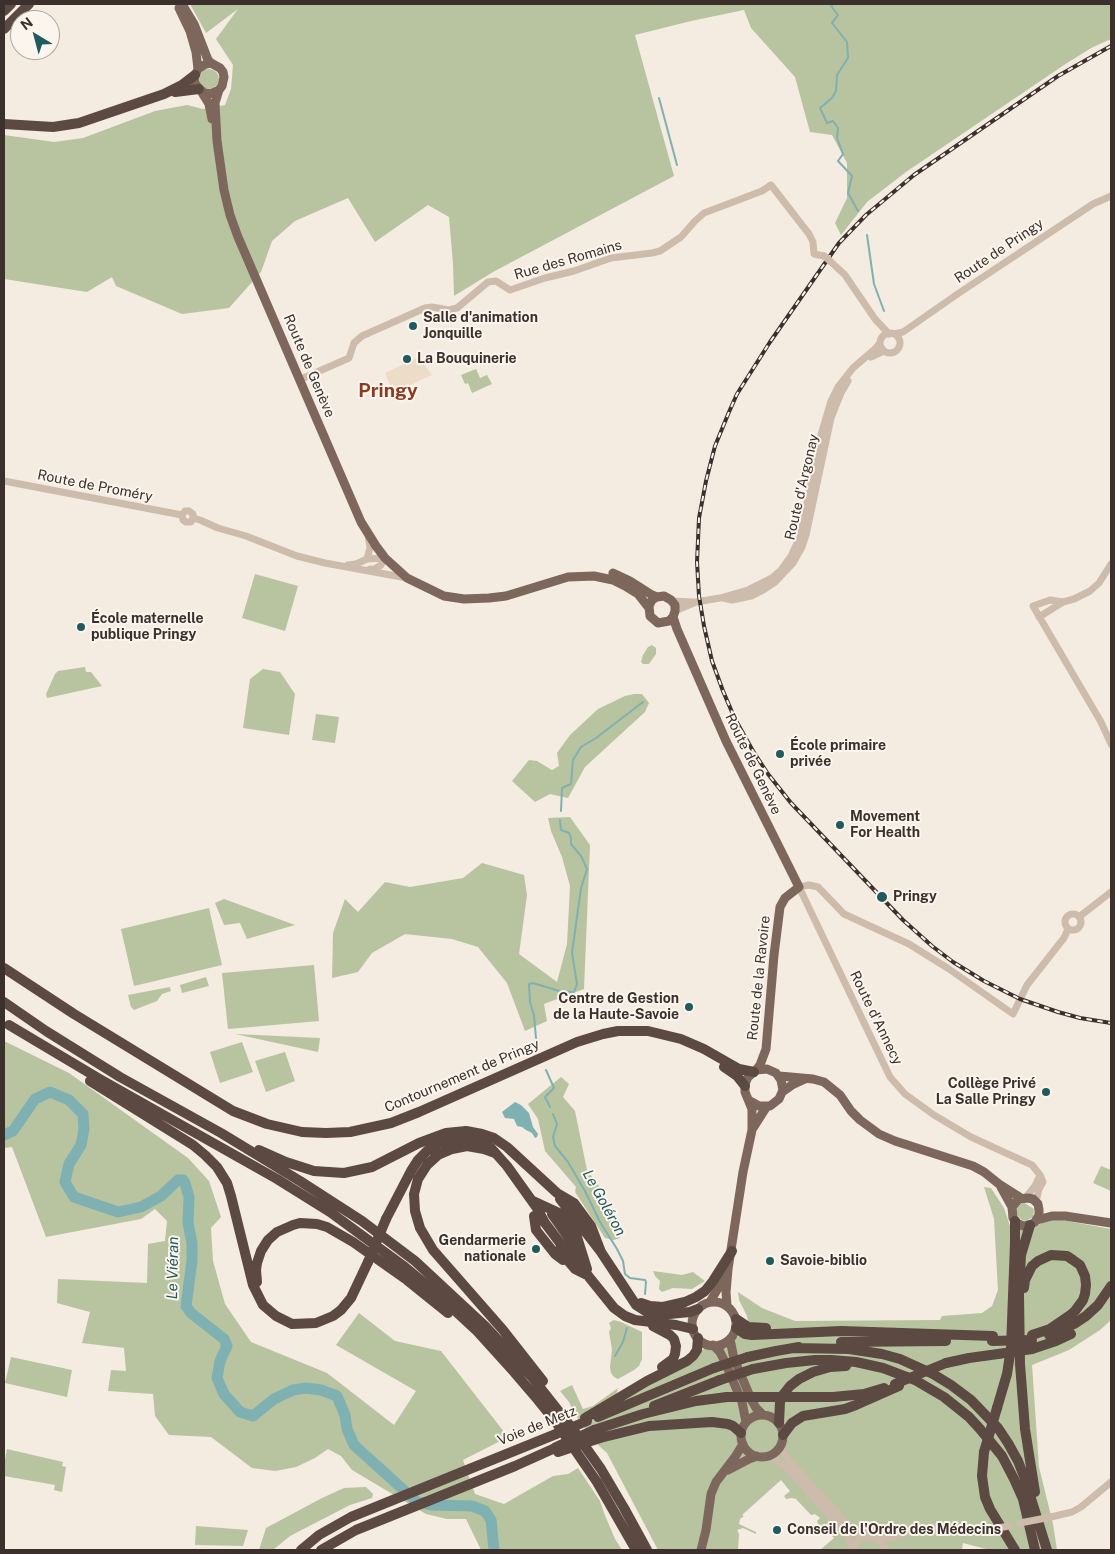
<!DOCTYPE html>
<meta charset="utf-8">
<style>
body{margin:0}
#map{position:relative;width:1115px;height:1554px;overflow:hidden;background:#f4ebe1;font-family:"Public Sans",sans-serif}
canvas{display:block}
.frame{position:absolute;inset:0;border:5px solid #3b302b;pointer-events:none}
.north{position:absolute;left:10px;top:10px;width:50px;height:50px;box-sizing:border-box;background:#fbf5ee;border:1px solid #aea6a0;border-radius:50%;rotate:323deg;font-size:14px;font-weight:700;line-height:20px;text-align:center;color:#3b302b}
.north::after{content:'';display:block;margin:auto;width:18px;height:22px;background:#1f5a5e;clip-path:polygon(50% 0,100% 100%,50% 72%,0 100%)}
</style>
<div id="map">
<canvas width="1115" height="1554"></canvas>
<div class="frame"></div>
<div class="north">N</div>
</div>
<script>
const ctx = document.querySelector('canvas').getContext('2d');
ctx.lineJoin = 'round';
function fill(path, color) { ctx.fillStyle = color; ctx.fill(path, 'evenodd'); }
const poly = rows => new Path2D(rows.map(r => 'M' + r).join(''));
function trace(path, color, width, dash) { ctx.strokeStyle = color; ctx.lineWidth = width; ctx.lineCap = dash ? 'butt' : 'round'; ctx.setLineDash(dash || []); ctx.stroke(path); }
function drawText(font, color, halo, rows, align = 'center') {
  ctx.font = font + ' "Public Sans",sans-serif'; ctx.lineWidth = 4; ctx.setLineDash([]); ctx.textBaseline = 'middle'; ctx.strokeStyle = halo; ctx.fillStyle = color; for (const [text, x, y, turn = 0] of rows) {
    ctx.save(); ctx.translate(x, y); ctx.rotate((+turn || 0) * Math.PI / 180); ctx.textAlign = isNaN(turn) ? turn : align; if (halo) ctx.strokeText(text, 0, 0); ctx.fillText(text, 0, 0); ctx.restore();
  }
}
fill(poly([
 [190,4,1111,4,1111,39,1093,47,1067,63,906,172,867,202,841,235,835,223,847,198,847,163,832,135,810,132,795,77,751,28,744,10,691,21,635,35,674,176,493,272,454,296,453,264,449,217,428,205,375,242,348,198,295,221,272,241,261,272,229,308,182,314,116,286,112,277,87,292,4,279,4,135,54,142,83,138,155,111,187,105,203,109,225,105,231,89,233,65,216,39,238,9,206,33],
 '199 79a10 10 0 1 1 20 0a10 10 0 1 1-20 0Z',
 [476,369,480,378,487,375,492,384,472,393,468,383,465,384,461,375],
 [255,574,298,586,285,631,242,618],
 [652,645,656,648,656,654,649,664,643,664,641,662,643,655,648,647],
 [85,667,86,672,91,672,102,686,47,698,46,694,55,674,58,671],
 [263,669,280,672,295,694,289,735,243,728,250,679],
 [634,694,642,694,649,703,645,712,585,767,568,798,550,794,535,802,512,781,529,760,537,761,552,770,559,766,557,753,570,735,598,709,625,696],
 [316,714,339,717,335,743,312,740],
 [570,817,590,845,584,989,544,1004,547,1021,525,1031,507,983,478,947,452,939,405,934,372,953,358,972,332,978,333,933,345,899,358,912,385,882,410,887,463,878,482,863,524,875,527,895,519,954,557,982,567,944,570,886,562,857,551,831,548,818],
 [224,899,295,925,247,939,240,923,224,925,215,903],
 [209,908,222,965,134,986,121,929],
 [314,965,319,1021,228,1029,222,973],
 [206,977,209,986,182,993,180,985],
 [170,987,171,991,162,994,157,1001,134,1010,131,1007,128,995],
 [235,1034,320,1038,318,1052],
 [4,1041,69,1073,188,1158,209,1181,221,1217,211,1228,213,1261,225,1304,251,1342,327,1373,394,1425,416,1391,336,1345,359,1313,395,1341,441,1351,508,1437,463,1460,475,1494,504,1504,553,1476,568,1474,578,1468,600,1501,604,1513,615,1539,622,1550,481,1550,466,1519,447,1519,426,1514,352,1470,341,1456,328,1449,315,1458,296,1467,275,1471,252,1468,211,1437,169,1435,155,1416,153,1394,108,1391,111,1370,126,1371,124,1348,82,1343,90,1312,57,1303,58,1279,147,1283,148,1244,165,1241,167,1221,155,1209,141,1219,46,1237,12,1147,4,1148],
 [242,1042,253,1072,220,1083,210,1052],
 [285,1052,295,1081,266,1092,255,1061],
 [561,1077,569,1084,563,1097,575,1111,587,1170,604,1193,607,1212,620,1238,614,1240,605,1238,575,1192,576,1187,545,1151,538,1119,528,1104],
 [1101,1166,1111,1170,1111,1191,1093,1183],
 [984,1187,991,1188,1004,1208,1010,1226,1032,1229,1048,1219,1062,1220,1111,1229,1111,1320,1100,1330,1069,1350,1032,1365,1039,1467,1053,1524,1057,1550,990,1550,963,1543,962,1550,820,1550,834,1538,827,1531,825,1532,818,1524,817,1521,820,1518,815,1514,812,1515,810,1514,796,1499,792,1498,786,1499,784,1496,790,1491,781,1480,742,1515,744,1516,740,1519,739,1524,756,1532,756,1534,743,1528,737,1530,739,1534,738,1550,658,1550,607,1453,597,1444,574,1413,569,1402,560,1391,572,1385,583,1409,593,1406,618,1388,615,1399,688,1355,750,1332,747,1316,739,1300,738,1292,762,1308,795,1321,940,1320,942,1316,982,1313,992,1306,998,1290,994,1219],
 [1023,1202,1034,1209,1033,1217,1026,1221,1022,1220,1017,1215,1016,1209],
 [653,1271,682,1275,693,1272,705,1281,692,1289,673,1288,662,1292,659,1289,660,1281,655,1276],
 [614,1320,621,1322,642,1332,642,1359,639,1366,634,1370,618,1379,614,1377,611,1373,610,1367,612,1349,609,1332,611,1328,609,1323],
 [11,1357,72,1370,67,1397,5,1383],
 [7,1449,63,1462,62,1466,66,1467,62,1492,54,1490,55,1485,4,1476,4,1465],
 [366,1487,373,1494,372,1498,350,1505,290,1536,273,1550,259,1550,266,1528,322,1498,344,1488],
 [196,1526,248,1530,243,1546,195,1545]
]), '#b8c4a0');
fill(poly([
 [419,357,432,375,399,390,393,389,393,384,390,385,385,373]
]), '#ecdcc8');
fill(poly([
 [515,1102,521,1105,529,1113,533,1127,538,1134,537,1137,535,1138,532,1133,526,1130,522,1127,517,1126,514,1119,505,1118,502,1112]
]), '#7fb0b2');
trace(poly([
 [834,4,831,6,838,15,832,23,847,42,848,58,837,75,836,91,832,98,820,108,827,123,833,121,838,128,837,138,843,154,838,161,852,176,848,193,858,211],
 [659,98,677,165],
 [867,235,874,284,884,311],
 [561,811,562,788,571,784,573,760,581,747,596,738,643,702],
 [536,1038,534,1015,530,1002,529,984,533,983,559,991,574,992,577,984,572,953,581,888,587,869,581,856,571,844,571,838,569,833,561,830,560,820],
 [546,1070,554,1088,545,1097,550,1107],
 [553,1114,557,1124,553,1137,555,1146,568,1162,585,1191,600,1222,617,1249,623,1261,625,1274,630,1278,645,1280,646,1282,645,1294],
 [615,1356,623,1342,627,1328]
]), '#7fb0b2', 2);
trace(poly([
 [4,1135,13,1131,35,1099,50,1092,69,1100,83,1114,84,1129,81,1145,69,1164,65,1182,74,1197,118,1212,141,1207,161,1196,178,1180,183,1180,185,1183,189,1197,188,1223,192,1243,192,1261,186,1306,191,1313,224,1339,227,1346,220,1361,217,1378,224,1394,240,1412,253,1416,274,1399,293,1390,306,1388,321,1390,337,1396,345,1415,347,1429,354,1445,417,1502,432,1505,472,1506,485,1511,491,1520,494,1550]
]), '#7fb0b2', 11);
trace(poly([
 [830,261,845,275,875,319,889,334],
 '880 343a10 10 0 1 1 20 0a10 10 0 1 1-20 0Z',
 [894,334,903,332,959,293,1093,204,1111,196],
 [871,357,884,351],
 [299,380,349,358,354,343,362,336,425,308,432,307,449,310,457,308,488,282,496,281,510,290,545,278,574,271,611,258,652,253,660,251,681,237,695,221,704,213,762,191,771,185,809,234,813,242,814,254,824,256],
 [4,481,182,515],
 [193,518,193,514,189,511,185,511,182,515,183,520,186,522,191,522,193,518,200,520,218,528,246,536,297,556,325,563,407,578],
 [367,559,370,548,368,535],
 [348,565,356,564,367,559,385,558,381,565,375,569,370,569],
 [723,598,732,600,751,596,763,590,775,582,793,563,802,547,806,535,831,418,841,393,848,381],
 [672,601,693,602],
 [1063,602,1050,600,1033,606,1101,722,1111,744],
 [675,611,696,602,720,598,748,590,772,578,781,570,791,556,800,537,821,435,831,401,838,387,853,368,875,349,880,343],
 [1039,617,1063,602,1074,599,1090,591,1099,583,1111,564],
 '1065 922a8 8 0 1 1 16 0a8 8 0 1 1-16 0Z',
 [1079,917,1111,892],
 [1025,1198,1035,1186,1040,1175],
 [1036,1202,1039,1189,1043,1182,1040,1175,1032,1165,971,1137,934,1115,905,1094,890,1077,799,887,809,885,818,887,844,914,909,944,949,969,1013,1014,1027,985,1064,938,1068,929],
 [780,1447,791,1463,849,1526,862,1538],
 [768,1456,779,1462,786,1467,847,1535,852,1547],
 [1051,1517,1072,1512,1081,1507,1111,1482],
 [877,1539,892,1538,910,1531,929,1527,940,1527,970,1532,987,1530],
 [852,1550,858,1540,867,1537,872,1537,881,1542,886,1550]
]), '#cdbbac', 7);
trace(poly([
 [182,4,194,24,208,60,211,63,220,68,223,72,224,77,222,86,219,90,210,94,205,93,199,89,195,83,194,78,198,69,206,64,211,63],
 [179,8,190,31,196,52,198,69],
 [219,90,215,103,217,141,224,190,230,215,238,237,304,390,361,522,376,546,385,558,407,578,444,596,464,599,489,598,506,596,568,577,594,576,613,580,625,586,638,594,649,608],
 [201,91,209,104,212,119],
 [613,573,630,581,652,595,657,597,664,596,671,600,675,605,675,611,673,617,669,621,658,623,650,616,649,606,652,600,657,597],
 [673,617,677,629,726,741,799,887,785,898,780,907,774,955,766,1049,760,1065,756,1070,748,1077,745,1084,745,1092,752,1109,752,1130,743,1172,728,1269,726,1292,727,1306],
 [779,1076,813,1079,824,1082,840,1095,851,1111,860,1120,879,1134,895,1141,973,1166,984,1172,999,1184,1021,1198],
 [782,1092,792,1085,805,1079],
 [750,1101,759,1106,770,1106,779,1099,783,1090,781,1080,776,1073,767,1069,756,1070],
 [753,1128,767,1106],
 [1001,1187,1012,1207,1013,1218,1017,1223,1023,1226,1030,1225,1035,1222,1039,1215,1039,1210,1038,1204,1033,1199,1028,1198,1019,1199,1012,1207],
 [1037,1220,1052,1216,1065,1216,1111,1223],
 [710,1302,726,1274],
 '692 1324a22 22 0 1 1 44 0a22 22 0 1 1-44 0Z',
 [730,1339,734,1359,752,1401,756,1408,763,1415],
 [713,1345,720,1352,725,1362,742,1402,746,1422],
 '741 1436a21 21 0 1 1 42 0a21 21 0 1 1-42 0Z',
 [728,1470,749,1459,757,1456],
 [701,1550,706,1530,711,1494,716,1482,735,1457,743,1444]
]), '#7d675c', 9);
trace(poly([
 [4,11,11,4],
 [4,29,29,4],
 [175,92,199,89],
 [4,124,53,127,79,123,164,94,182,85,195,75],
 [4,968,74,1014,233,1111,267,1124,302,1132,326,1133,350,1132,391,1123,419,1112,577,1042,603,1034,618,1031,648,1031,681,1039,704,1049,739,1069,754,1072],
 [4,1002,46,1031,120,1077,221,1133,300,1181,362,1221,415,1261,486,1327,531,1376,572,1428,601,1469,624,1508,647,1550],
 [9,1025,98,1078,277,1179,330,1212,405,1267,436,1293,476,1330,514,1372,538,1400,555,1421,597,1482,636,1550],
 [724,1067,737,1076,745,1086],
 [90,1081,193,1145,205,1155,217,1167,227,1183,231,1196,253,1285,263,1305,276,1316,292,1324,316,1323,333,1316,341,1310,351,1298,368,1262],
 [259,1150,286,1162,314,1171,344,1173,372,1167,419,1143,446,1133,466,1131,482,1134,494,1138,507,1147,557,1193,574,1203,591,1226,601,1252],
 [495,1153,484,1149,467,1146,452,1149,438,1155,427,1165,418,1179,414,1194,415,1211,420,1228,433,1250,503,1330,543,1381],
 [560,1199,601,1252,636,1305,647,1312,659,1315,690,1312,698,1309],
 [533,1201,559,1213,577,1237,587,1269],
 [552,1214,571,1241,579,1248],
 [534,1216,536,1230,555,1254,563,1260],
 [386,1219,411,1171,418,1160,427,1151,438,1144,452,1139,467,1138,481,1141,491,1148,507,1166,537,1208,545,1223,563,1247,575,1256,589,1277,614,1308,625,1316,635,1320,676,1325,693,1329],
 [1030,1225,1021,1255,1019,1294,1020,1364,1025,1429,1035,1492],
 [559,1250,575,1269,585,1274],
 [257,1282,256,1270,257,1263,261,1251,268,1240,277,1232,293,1225,300,1223,317,1224,327,1227,353,1242,407,1280,448,1313],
 [1024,1288,1025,1280,1032,1266,1038,1261,1051,1255,1067,1256,1073,1260,1080,1265,1085,1276,1086,1285,1085,1294,1083,1300,1075,1311,1069,1316,1050,1329,1032,1335],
 [641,1303,650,1306,663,1307,685,1302,696,1297,705,1291,713,1281,732,1251],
 [736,1319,748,1327,766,1328],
 [653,1326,670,1335,674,1339,676,1346,675,1354,673,1359,662,1367],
 [736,1328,745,1334,752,1335,841,1331,993,1336],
 [1049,1335,1074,1324,1086,1316,1098,1305,1111,1286],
 [841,1342,946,1341],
 [793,1348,849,1349,882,1354,900,1359,933,1374,951,1385,971,1400,998,1428,1008,1443,1018,1461,1025,1479,1047,1550],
 [1032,1349,1056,1341,1071,1334],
 [748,1357,776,1351,799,1347],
 [946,1363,969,1358,998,1354],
 [753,1369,786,1363,815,1360,831,1360,856,1362,883,1368,904,1376,915,1380,944,1397,969,1417,980,1429,1002,1456,1014,1479,1023,1499,1035,1550],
 [793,1397,833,1397,864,1394,884,1388],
 [654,1406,720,1380],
 [997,1408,1007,1374,1011,1348,1015,1243,1015,1221],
 [598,1417,714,1368],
 [585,1418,647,1381,687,1361,693,1356,697,1350,698,1338],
 [779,1423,780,1402,782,1396,790,1386,799,1379,813,1372,830,1367,846,1366],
 [594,1430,643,1414,696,1401,727,1397],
 [783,1435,792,1423,803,1416,845,1409,856,1405,899,1386],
 [600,1438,649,1426,712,1422,728,1424,733,1426,741,1433],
 [984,1452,982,1476,985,1497,990,1509,1015,1550],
 [301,1550,319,1535,351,1517,556,1434],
 [321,1550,356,1530,515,1466,555,1448]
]), '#5c4a42', 10);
const rail = poly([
 [1111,46,1058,76,914,175,866,215,839,243,770,342,737,394,729,412,715,446,706,481,699,518,697,562,699,596,704,626,712,661,723,691,735,719,753,751,768,774,791,803,903,920,932,946,953,962,984,981,1020,999,1058,1012,1080,1018,1111,1023]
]);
trace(rail, '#3b302b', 4);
trace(rail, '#fbf5ee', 2, [5.5]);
trace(poly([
 [824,256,830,261],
 [1020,1523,1051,1517],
 [987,1530,1009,1526]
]), '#cdbbac', 7);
trace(poly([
 [368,1262,386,1219],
 [992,1341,1032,1340],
 [998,1354,1032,1349],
 [714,1368,748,1357],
 [720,1380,753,1369],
 [895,1384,946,1363],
 [727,1397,793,1397],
 [556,1434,587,1421],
 [556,1447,594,1430],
 [558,1452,600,1438],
 [984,1452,997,1408]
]), '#5c4a42', 10);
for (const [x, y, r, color] of [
 [413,326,5,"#1f5a5e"],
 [407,359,5,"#1f5a5e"],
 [81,627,5,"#1f5a5e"],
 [780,754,5,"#1f5a5e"],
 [840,825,5,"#1f5a5e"],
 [882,897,6,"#1f5a5e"],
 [689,1007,5,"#1f5a5e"],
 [1046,1092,5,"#1f5a5e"],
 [536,1249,5,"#1f5a5e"],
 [770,1261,5,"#1f5a5e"],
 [777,1530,5,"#1f5a5e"]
]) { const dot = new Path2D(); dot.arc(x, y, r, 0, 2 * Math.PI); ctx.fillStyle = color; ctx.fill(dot); trace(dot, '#fbf5ee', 2); }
drawText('14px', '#3b302b', '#fbf5ee', [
 ["Route de Pringy",999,251,-34],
 ["Rue des Romains",568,260,-16],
 ["Route de Genève",309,366,67],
 ["Route de Proméry",95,486,11],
 ["Route d'Argonay",802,487,-77],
 ["Route de Genève",753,764,64],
 ["Route de la Ravoire",759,978,-84],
 ["Route d'Annecy",876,1018,64],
 ["Contournement de Pringy",462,1076,-23],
 ["Voie de Metz",537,1426,-22]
]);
drawText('bold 14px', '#3b302b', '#fbf5ee', [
 ["Salle d'animation",423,318],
 ["Jonquille",423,334],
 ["La Bouquinerie",417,359],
 ["École maternelle",91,619],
 ["publique Pringy",91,635],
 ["École primaire",790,746],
 ["privée",790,762],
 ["Movement",850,817],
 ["For Health",850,833],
 ["Pringy",893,897],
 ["Centre de Gestion",679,999,"right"],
 ["de la Haute-Savoie",679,1015,"right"],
 ["Collège Privé",1036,1084,"right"],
 ["La Salle Pringy",1036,1100,"right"],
 ["Gendarmerie",526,1241,"right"],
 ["nationale",526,1257,"right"],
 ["Savoie-biblio",780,1261],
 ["Conseil de l'Ordre des Médecins",787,1530]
], 'left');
drawText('italic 15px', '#1f5a5e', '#fbf5ee', [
 ["Le Goléron",604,1203,61],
 ["Le Viéran",173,1268,-89]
]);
drawText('bold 19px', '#8c3b22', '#fbf5ee', [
 ["Pringy",388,391]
]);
</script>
